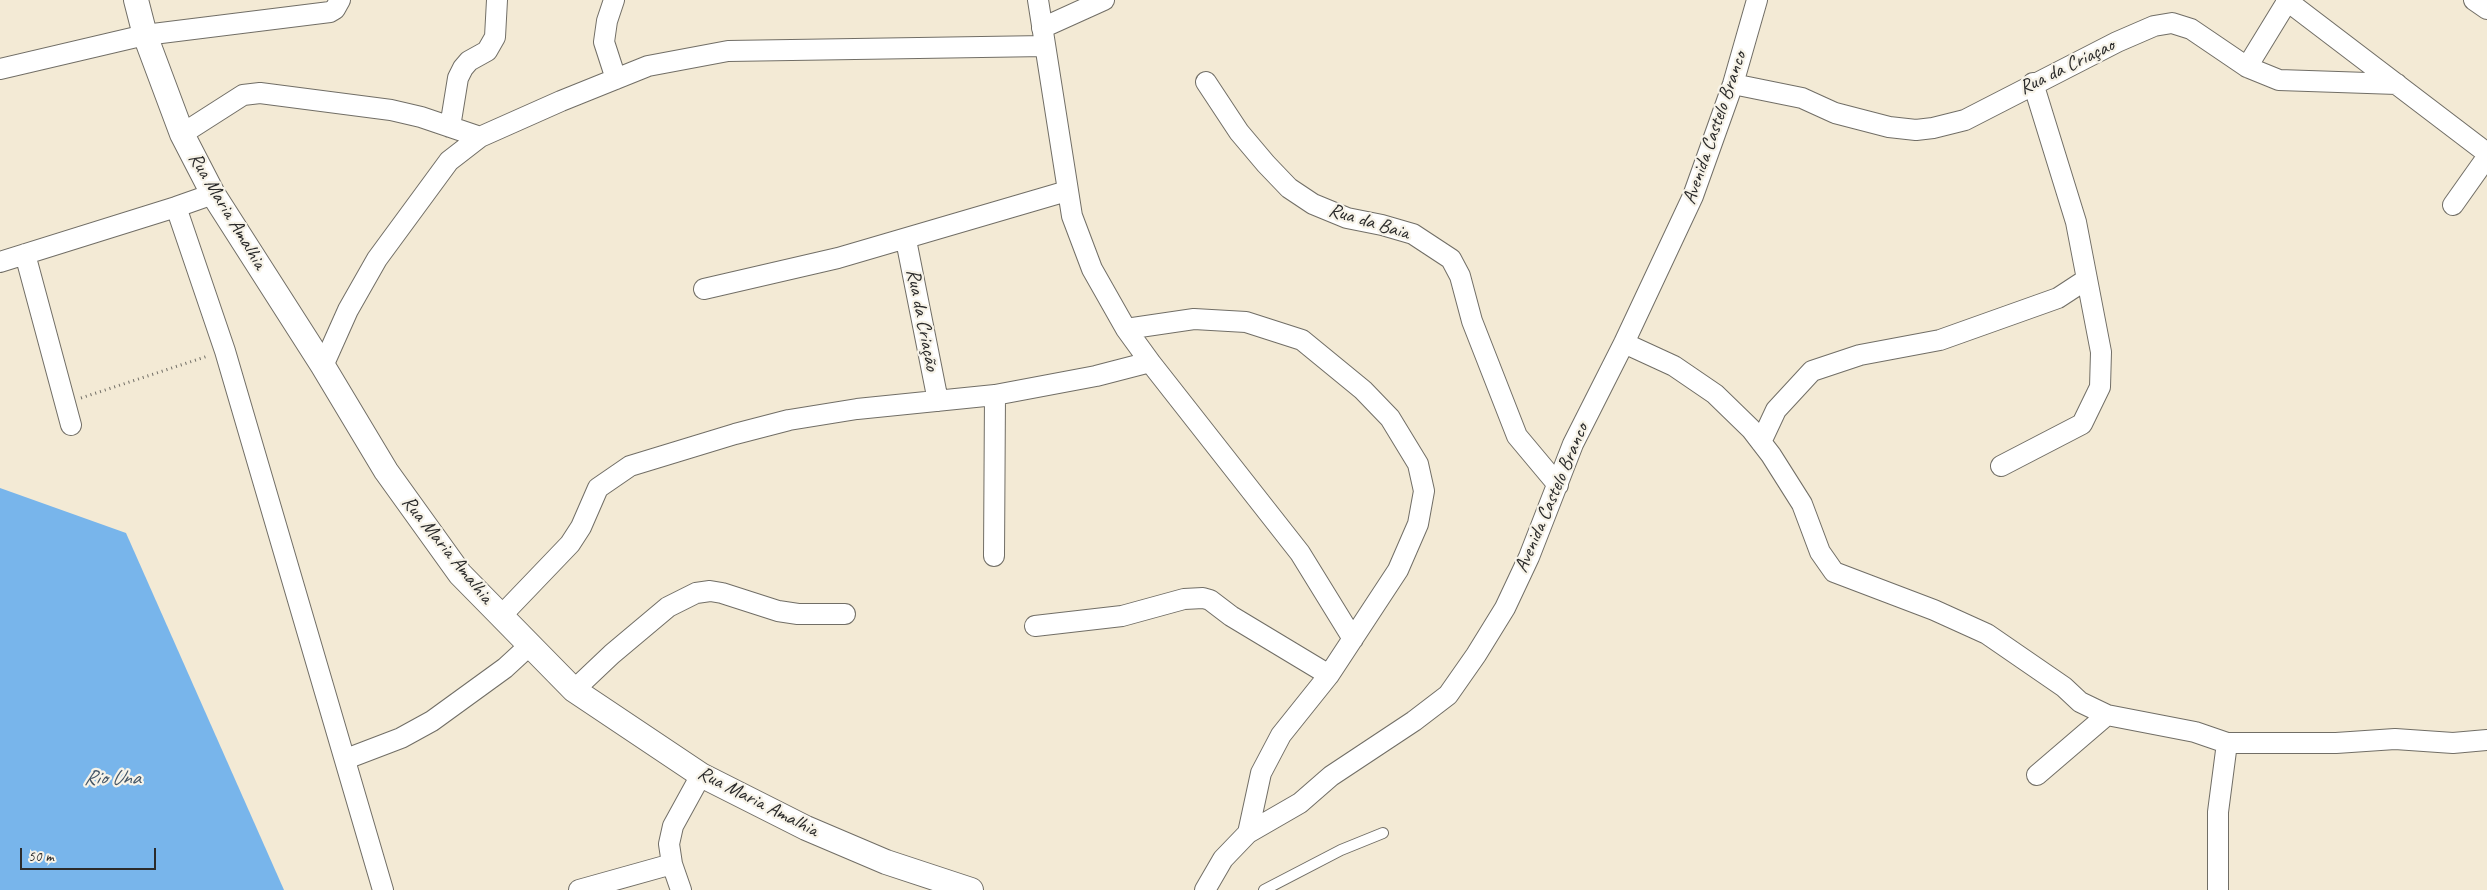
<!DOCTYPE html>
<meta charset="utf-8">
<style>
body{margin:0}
#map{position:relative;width:2487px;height:890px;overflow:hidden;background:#f3ead5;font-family:Caveat,sans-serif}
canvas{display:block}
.scale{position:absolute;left:20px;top:848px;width:136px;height:22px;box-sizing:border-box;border:2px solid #2b2b2b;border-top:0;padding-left:6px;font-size:15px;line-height:18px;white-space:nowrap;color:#2b2b2b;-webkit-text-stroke:4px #f7f3e8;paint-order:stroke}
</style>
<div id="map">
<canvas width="2487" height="890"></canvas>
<div class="scale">50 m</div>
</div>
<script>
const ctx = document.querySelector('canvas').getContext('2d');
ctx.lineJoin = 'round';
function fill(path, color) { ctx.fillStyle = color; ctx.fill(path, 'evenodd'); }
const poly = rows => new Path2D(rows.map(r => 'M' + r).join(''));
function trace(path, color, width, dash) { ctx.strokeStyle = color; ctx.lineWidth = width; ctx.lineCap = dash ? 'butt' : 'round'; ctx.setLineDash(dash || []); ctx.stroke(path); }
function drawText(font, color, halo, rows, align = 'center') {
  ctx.font = font + ' Caveat,sans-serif'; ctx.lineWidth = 4.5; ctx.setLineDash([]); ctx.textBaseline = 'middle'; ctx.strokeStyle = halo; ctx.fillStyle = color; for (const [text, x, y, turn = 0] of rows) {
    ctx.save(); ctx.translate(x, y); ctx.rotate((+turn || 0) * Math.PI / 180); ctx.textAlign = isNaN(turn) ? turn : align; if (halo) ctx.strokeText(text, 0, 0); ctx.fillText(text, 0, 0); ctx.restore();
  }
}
fill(poly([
 [0,488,126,533,284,890,0,890]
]), '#78b5eb');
const service = poly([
 [1264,890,1341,850,1383,833]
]);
const minor = poly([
 [614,0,607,21,604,42,616,79],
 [1038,0,1072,216,1092,269,1126,329,1150,362,1300,553,1353,639],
 [2286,0,2487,153],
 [2474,0,2487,9],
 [1042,28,1104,0],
 [2247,67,2288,0],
 [0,69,145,35,330,12,335,9,340,0],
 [1206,82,1239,132,1266,164,1289,188,1313,204,1347,218,1382,225,1413,234,1451,259,1460,276,1472,321,1517,436,1558,485],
 [1733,84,1802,98,1835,113,1889,127,1916,130,1933,128,1965,120,2117,42,2154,26,2172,23,2191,29,2247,67,2279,80,2397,84],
 [450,127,458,78,463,68,469,61,487,51,495,37,497,0],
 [182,134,243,95,260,93,391,110,421,117,480,137],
 [2453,205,2487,157],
 [176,207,225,351,383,890],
 [906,240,938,401],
 [25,254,71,425],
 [0,262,176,207,213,194],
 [704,289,838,258,1067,191],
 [1126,329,1194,319,1246,322,1302,340,1363,390,1390,418,1418,464,1424,491,1418,524,1398,570,1329,675,1281,735,1261,773,1248,833],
 [1624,343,1674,366,1715,394,1751,429,1771,455,1802,504,1820,552,1834,572,1934,610,1987,634,2064,687,2080,702,2107,715,2195,732,2227,743,2336,743,2395,739,2453,743,2487,740],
 [323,366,348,310,377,259,449,161,480,137,561,101,648,66,728,51,1045,46],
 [1761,442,1776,410,1812,371,1860,355,1940,340,2058,298,2087,279],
 [2001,466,2082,424,2100,387,2101,352,2076,222,2033,83],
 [994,556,995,395],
 [501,616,570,544,581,527,598,488,630,466,735,434,789,420,857,409,995,395,1096,376,1150,362],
 [1035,626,1122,616,1184,599,1203,598,1210,600,1231,616,1329,675],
 [574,690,612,654,668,607,696,593,710,591,722,593,778,611,798,614,845,614],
 [346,759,401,738,432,721,505,668,530,645],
 [2037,775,2107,715],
 [672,864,681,890],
 [579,890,672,864,669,844,673,826,701,775],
 [1205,890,1223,859,1248,833,1300,803,1331,776,1414,721,1448,695,1476,655,1505,608,1529,557,1573,444,1624,343,1693,196,1733,84,1757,0],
 [2218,890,2218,812,2227,743]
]);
const tertiary = poly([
 [136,0,145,35,182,134,213,194,323,366,386,471,460,574,574,690,701,775,806,828,886,862,971,890]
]);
trace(service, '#716e66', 12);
trace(minor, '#716e66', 22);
trace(tertiary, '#716e66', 26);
trace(poly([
 [81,398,208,356]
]), '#716e66', 3, [1, 4]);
trace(service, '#fff', 10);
trace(minor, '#fff', 20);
trace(tertiary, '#fff', 24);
drawText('20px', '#2b2b2b', '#f7f3e8', [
 ["Rua da Criaçao",2067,67,-26],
 ["Avenida Castelo Branco",1715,128,-71],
 ["Rua Maria Amalhia",227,211,59],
 ["Rua da Baia",1369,222,17],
 ["Rua da Criação",922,320,79],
 ["Avenida Castelo Branco",1552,498,-67],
 ["Rua Maria Amalhia",447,550,51],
 ["Rua Maria Amalhia",758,802,27]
]);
drawText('italic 21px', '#425465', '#f7f3e8', [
 ["Rio Una",112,778]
]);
</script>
